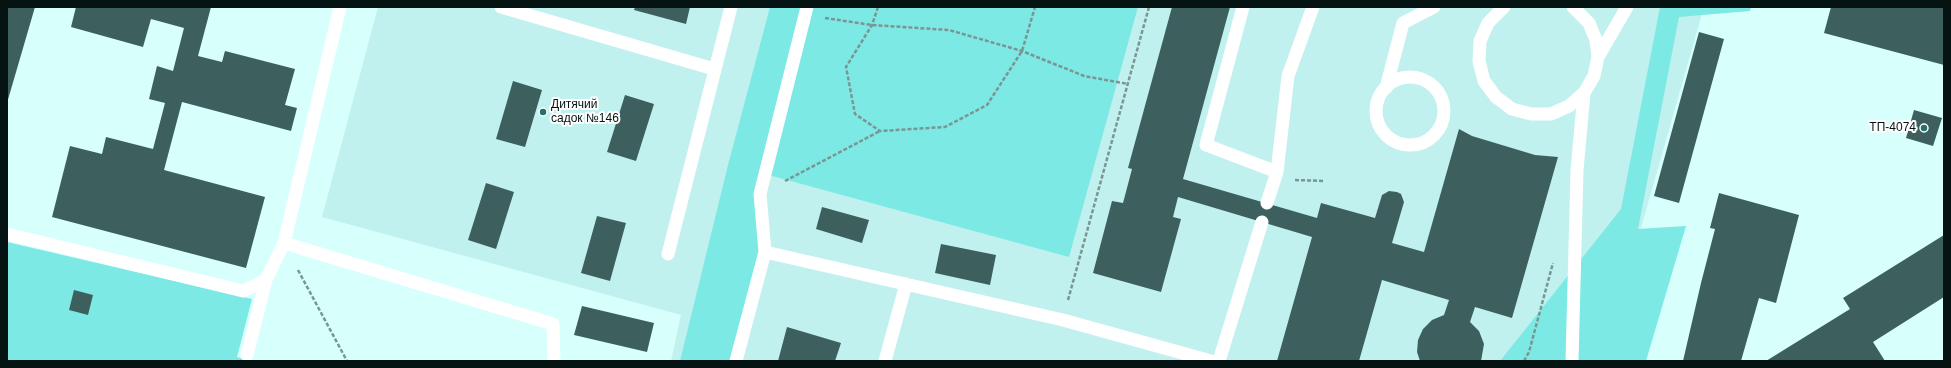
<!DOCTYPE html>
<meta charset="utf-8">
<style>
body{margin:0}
#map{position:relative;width:1951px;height:368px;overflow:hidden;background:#d7fffc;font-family:Helvetica,sans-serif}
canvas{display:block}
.frame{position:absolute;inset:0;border:8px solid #051312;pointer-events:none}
</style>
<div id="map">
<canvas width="1951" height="368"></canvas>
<div class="frame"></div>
</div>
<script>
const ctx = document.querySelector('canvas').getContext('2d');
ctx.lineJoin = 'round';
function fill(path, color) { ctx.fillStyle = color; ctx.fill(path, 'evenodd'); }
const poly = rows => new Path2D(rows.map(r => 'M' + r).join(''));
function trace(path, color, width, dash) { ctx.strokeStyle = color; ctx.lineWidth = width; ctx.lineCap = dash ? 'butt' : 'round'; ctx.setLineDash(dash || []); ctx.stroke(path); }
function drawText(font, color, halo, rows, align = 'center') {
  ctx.font = font + ' Helvetica,sans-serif'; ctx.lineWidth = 4; ctx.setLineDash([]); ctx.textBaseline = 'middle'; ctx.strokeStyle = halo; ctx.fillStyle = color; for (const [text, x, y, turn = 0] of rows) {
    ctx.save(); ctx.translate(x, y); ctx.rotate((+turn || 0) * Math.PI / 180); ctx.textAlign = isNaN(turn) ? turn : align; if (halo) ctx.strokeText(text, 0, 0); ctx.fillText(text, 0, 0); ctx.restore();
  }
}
fill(poly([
 [378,7,1704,7,1603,361,671,361,681,315,322,217]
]), '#c0f1ee');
fill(poly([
 [770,7,1138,7,1069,257,765,174,765,252,736,361,680,361,728,165],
 [1660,7,1751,7,1750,11,1679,17,1638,229,1686,226,1646,361,1500,361,1621,209],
 [7,242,252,299,237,357,252,361,7,361]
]), '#7de9e5');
fill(poly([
 [7,7,35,7,7,103],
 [76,7,211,7,198,56,222,62,225,51,295,69,285,105,297,108,291,131,182,102,164,170,265,197,246,268,52,217,70,146,102,154,106,137,153,149,165,103,149,99,157,66,173,71,184,28,151,19,143,47,71,27],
 [635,7,690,7,686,24,634,10],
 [1172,7,1230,7,1183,179,1317,218,1321,203,1375,218,1382,195,1389,191,1397,192,1401,194,1404,202,1392,243,1424,252,1459,129,1472,136,1535,155,1558,157,1512,318,1475,307,1470,322,1479,331,1484,344,1481,361,1420,361,1417,352,1418,340,1423,329,1432,320,1444,315,1449,300,1382,280,1359,361,1277,361,1312,237,1178,197,1173,217,1181,219,1161,292,1093,273,1112,201,1123,203,1132,169,1128,168],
 [1831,7,1944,7,1944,65,1824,33],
 [1699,32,1724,39,1679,203,1654,196],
 [513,81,542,90,525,147,496,139],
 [625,95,654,104,636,161,607,152],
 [1914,110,1942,118,1933,146,1906,138],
 [486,183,514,192,496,249,468,240],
 [1719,193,1799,215,1776,303,1759,298,1741,361,1683,361,1701,283,1715,229,1710,228],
 [822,207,869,220,862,243,816,229],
 [597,216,626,223,610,281,581,273],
 [1944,235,1944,297,1873,342,1885,361,1766,361,1850,309,1843,298],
 [941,244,996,255,990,285,935,273],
 [74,290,93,295,88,315,69,310],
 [582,306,654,323,647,352,574,335],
 [787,327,841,343,835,361,778,361]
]), '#3d605f');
trace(poly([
 [878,7,872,25,846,67,855,114,880,131,945,127,987,105,1022,51,1035,7],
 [825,18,872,25,949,30,1022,51,1084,76,1128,84],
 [1295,180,1324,181],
 [785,181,880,131],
 [298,270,347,361],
 [1068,300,1149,7],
 [1524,361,1529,352,1553,263]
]), '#799694', 2.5, [4, 2]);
trace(poly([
 [501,7,714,69],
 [1243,7,1206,145,1277,172],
 [1504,7,1488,23,1480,41,1479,61,1484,81,1496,97,1512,109,1531,114,1551,114,1569,106,1584,93,1594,76,1598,57,1596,40,1589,23,1573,7],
 [1598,57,1627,7],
 '1376 111a34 34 0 1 1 68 0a34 34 0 1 1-68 0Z',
 [1386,88,1403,23,1434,7],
 [1267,203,1277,172,1288,76,1313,7],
 [7,234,243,291,266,280,284,243,340,7],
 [284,243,553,324,554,361],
 [765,252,760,194,807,7],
 [668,254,731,7],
 [247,355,266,280],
 [736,361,765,252,1063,320,1211,361],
 [885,361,906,284],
 [1219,361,1262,222],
 [1572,361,1577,170,1584,93]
]), '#fff', 13);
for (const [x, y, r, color] of [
 [543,112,4,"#256f6d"],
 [1924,128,4,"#256f6d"]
]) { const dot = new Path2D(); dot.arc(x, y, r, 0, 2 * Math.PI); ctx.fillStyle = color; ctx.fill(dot); trace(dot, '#fff', 1.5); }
drawText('12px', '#051312', '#fff', [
 ["Дитячий",551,105],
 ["садок №146",551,119],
 ["ТП-4074",1916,128,"right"]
], 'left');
</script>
